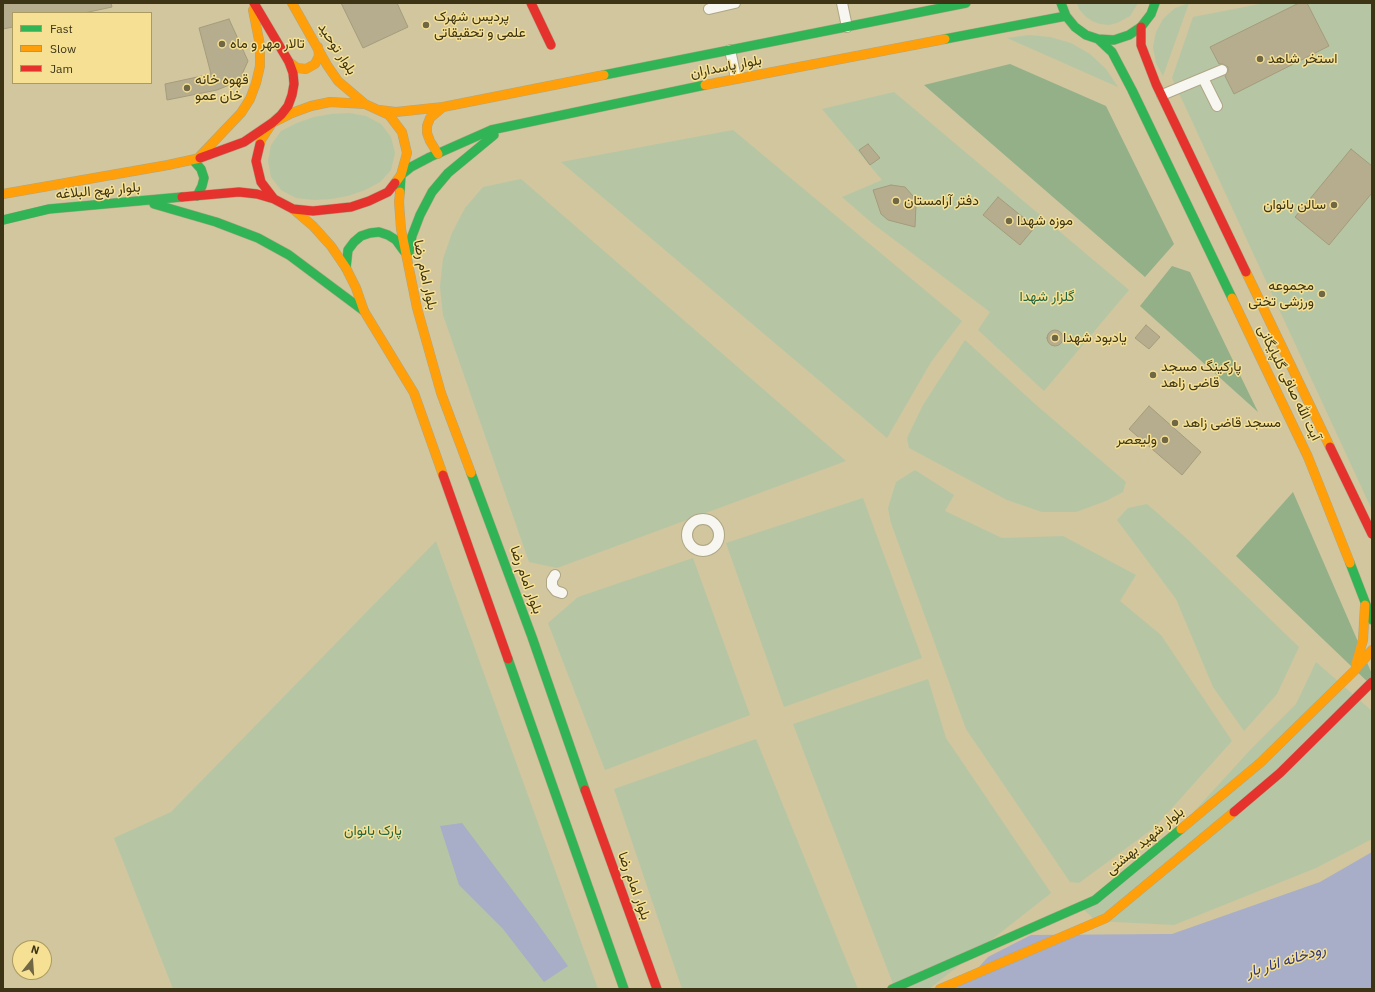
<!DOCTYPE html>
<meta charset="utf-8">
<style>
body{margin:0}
#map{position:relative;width:1375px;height:992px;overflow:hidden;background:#d1c69d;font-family:"IBM Plex Sans",sans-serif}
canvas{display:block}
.frame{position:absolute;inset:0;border:4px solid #3c3415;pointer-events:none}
.legend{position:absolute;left:12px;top:12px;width:140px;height:72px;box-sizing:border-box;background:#f5e094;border:1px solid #ab9b61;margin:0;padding:5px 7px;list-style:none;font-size:12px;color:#3c3415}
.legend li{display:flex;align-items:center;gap:8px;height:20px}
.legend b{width:20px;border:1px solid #ab9b61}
.north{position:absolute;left:12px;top:940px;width:40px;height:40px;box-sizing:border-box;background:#f5e094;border:1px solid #ab9b61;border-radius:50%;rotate:17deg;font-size:11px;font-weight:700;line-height:16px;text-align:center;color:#3c3415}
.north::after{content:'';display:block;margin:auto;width:14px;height:18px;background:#706745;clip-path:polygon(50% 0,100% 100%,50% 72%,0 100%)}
</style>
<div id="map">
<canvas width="1375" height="992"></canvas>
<div class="frame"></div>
<ul class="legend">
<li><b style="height:5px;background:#30b455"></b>Fast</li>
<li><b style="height:5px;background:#ff9f0a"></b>Slow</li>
<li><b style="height:5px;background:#e5322d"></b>Jam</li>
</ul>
<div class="north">N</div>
</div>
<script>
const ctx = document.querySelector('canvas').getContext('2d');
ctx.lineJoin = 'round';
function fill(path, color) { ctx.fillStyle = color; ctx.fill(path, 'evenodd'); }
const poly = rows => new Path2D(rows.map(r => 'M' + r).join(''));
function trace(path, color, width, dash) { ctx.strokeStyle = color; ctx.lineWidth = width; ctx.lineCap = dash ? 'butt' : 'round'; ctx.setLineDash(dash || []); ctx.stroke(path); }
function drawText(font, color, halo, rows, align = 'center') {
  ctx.font = font + ' "IBM Plex Sans",Vazirmatn,sans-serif'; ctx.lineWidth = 3; ctx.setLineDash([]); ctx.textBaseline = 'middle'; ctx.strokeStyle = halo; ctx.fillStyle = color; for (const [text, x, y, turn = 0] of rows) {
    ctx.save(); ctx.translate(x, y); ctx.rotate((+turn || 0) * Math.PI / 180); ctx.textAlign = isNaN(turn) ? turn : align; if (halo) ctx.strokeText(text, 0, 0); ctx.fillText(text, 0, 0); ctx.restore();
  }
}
fill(poly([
 [1077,3,1138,3,1130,16,1117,23,1109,25,1100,24,1092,21,1085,16,1079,9],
 [1189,3,1163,76,1156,63,1153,47,1156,32,1163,19,1175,8],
 [1265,3,1372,3,1372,510,1172,78,1193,17],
 [1029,35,1050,37,1071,43,1090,54,1106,69,1118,87,1007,38],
 [894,92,1129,290,1044,391,978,330,990,312,872,223,842,197,882,180,822,109],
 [349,113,366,116,381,124,391,137,395,153,391,170,380,182,365,190,348,196,331,199,314,200,296,198,281,190,271,177,268,161,271,145,281,131,297,123,314,117,331,114],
 [733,130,962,321,931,362,887,438,561,162],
 [521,179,846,461,557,568,529,562,443,315,440,287,443,259,452,233,465,208,483,187],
 [965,340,1035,404,1126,482,1123,492,1106,501,1076,512,1042,512,1007,500,909,448,907,438,923,405],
 [915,470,954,495,945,511,1002,538,1063,536,1136,575,1120,601,1161,635,1232,741,1155,827,1079,883,1070,882,966,729,891,523,888,508,896,482],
 [863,498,922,658,784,707,726,543],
 [1147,504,1185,537,1299,647,1277,694,1244,731,1213,687,1176,599,1117,520,1128,508],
 [436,541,598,989,173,989,114,838,171,812],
 [693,558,750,715,605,770,548,623,578,597],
 [1316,662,1372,711,1372,839,1316,868,1174,925,1096,921,1081,907,1169,839,1251,749,1296,704],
 [928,679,946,738,1051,893,929,989,895,989,793,724],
 [756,739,858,989,682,989,614,789]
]), '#b6c6a5');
fill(poly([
 [1010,64,1106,106,1174,244,1145,277,924,85],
 [1172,266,1190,272,1258,412,1140,306],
 [1293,492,1372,674,1372,686,1236,556]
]), '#94b089');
fill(poly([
 [462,823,535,920,568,966,544,982,503,929,459,885,440,826],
 [1372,852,1372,989,955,989,969,978,988,957,1031,935,1172,934,1320,882]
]), '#a8adc8');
const building = poly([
 [3,3,111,3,112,7,84,13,13,13,13,27,3,29,3,3],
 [341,3,397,3,408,27,363,48,341,3],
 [1299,3,1307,3,1329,46,1234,94,1225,76,1228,71,1228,67,1223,64,1219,64,1210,47,1299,3],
 [229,19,248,61,239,81,217,90,167,100,165,84,211,74,199,28,229,19],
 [868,144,880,158,870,165,859,150,868,144],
 [1351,149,1372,166,1372,193,1329,245,1295,217,1351,149],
 [891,185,905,187,913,196,916,206,915,227,888,220,881,214,873,190,891,185],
 [998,197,1035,227,1020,245,983,215,998,197],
 [1146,325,1160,337,1149,349,1135,338,1146,325],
 '1047 338a8 8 0 1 1 16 0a8 8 0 1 1-16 0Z',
 [1149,406,1201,452,1182,475,1129,429,1149,406]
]);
fill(building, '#b6ad8f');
trace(building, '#a49c7b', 1);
const street = poly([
 [842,3,847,27],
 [709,9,735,3],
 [730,50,736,78],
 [1203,78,1217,106],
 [1162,95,1222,70],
 '687 535a16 16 0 1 1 32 0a16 16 0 1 1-32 0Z',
 [555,575,552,580,552,586,556,591,562,593]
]);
const fast = poly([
 [1061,3,1066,16,1075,27,1086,35,1098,39,1114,40,1129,35,1141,27,1151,14,1155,3],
 [945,39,1066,16],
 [1098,39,1112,52,1132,90,1232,298],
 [604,75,966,3],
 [193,160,201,169,204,178,202,186,197,196],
 [400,192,401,175,411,167,430,157,491,130,705,85],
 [154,204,216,222,258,238,289,255,364,311],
 [3,220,49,209,182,197],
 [409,253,412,236,420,215,432,192,448,173,494,135],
 [346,268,348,250,354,242,361,236,370,233,379,232,388,235,396,240,404,251],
 [471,473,532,637,585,790],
 [1350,563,1372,620],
 [508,659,624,989],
 [892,989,1095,900,1181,829]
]);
const slow = poly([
 [292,3,327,65,338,81,365,104,389,115,402,132,407,153,401,175,395,183],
 [289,62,297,68,306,69,315,64,319,56,318,47],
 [705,85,945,39],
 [379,110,396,112,443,107,604,75],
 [260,144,261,140,272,123,292,113,311,106,330,102,365,104],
 [438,154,430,141,427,133,427,126,430,118,443,107],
 [200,156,241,113,250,99,256,83,260,66,260,45,253,10],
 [400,192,399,202,401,229,417,308,441,393,471,473],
 [3,194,168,165,200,158],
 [293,209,313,226,331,246,346,268,356,288,364,311,414,393,443,475],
 [1246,272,1330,447],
 [1232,298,1308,457,1350,563],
 [1356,664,1363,640,1365,605],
 [1181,829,1260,763,1354,671,1372,650],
 [940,989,1106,918,1234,812]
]);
const jam = poly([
 [531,3,551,45],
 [1141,27,1141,45,1156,84,1246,272],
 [260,144,256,161,261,182,274,199,293,209,313,211,351,207,369,201,388,192,395,183],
 [200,158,244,142,272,123,281,115,288,106,292,95,294,84,293,73,289,62,254,3],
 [182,197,239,192,257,194,274,199],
 [1330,447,1372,534],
 [443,475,508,659],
 [585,790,657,989],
 [1234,812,1280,773,1372,682]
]);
trace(street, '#aea685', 12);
trace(fast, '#aea685', 10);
trace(slow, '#aea685', 10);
trace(jam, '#aea685', 10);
trace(street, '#f8f6f0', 10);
trace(fast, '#30b455', 9);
trace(slow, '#ff9f0a', 9);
trace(jam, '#e5322d', 9);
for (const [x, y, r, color] of [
 [426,25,4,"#706745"],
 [222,44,4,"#706745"],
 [1260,59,4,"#706745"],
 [187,88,4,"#706745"],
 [896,201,4,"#706745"],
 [1334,205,4,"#706745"],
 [1009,221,4,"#706745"],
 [1322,294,4,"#706745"],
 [1055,338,4,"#706745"],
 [1153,375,4,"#706745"],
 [1175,423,4,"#706745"],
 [1165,440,4,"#706745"]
]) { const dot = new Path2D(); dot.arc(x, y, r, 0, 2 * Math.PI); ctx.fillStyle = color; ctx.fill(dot); trace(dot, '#f5e094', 1.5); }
drawText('14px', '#3c3415', '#f5e094', [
 ["پردیس شهرک",434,17],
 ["علمی و تحقیقاتی",434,33],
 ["تالار مهر و ماه",230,44],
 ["استخر شاهد",1268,59],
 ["قهوه خانه",195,80],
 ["خان عمو",195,96],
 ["دفتر آرامستان",904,201],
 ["سالن بانوان",1326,205,"right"],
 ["موزه شهدا",1017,221],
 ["مجموعه",1314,286,"right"],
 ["ورزشی تختی",1314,302,"right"],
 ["یادبود شهدا",1063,338],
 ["پارکینگ مسجد",1161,367],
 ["قاضی زاهد",1161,383],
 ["مسجد قاضی زاهد",1183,423],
 ["ولیعصر",1157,440,"right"]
], 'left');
drawText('14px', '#3c3415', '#f5e094', [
 ["بلوار توحید",337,49,57],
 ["بلوار پاسداران",726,67,-11],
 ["بلوار نهج البلاغه",98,191,-5],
 ["بلوار امام رضا",425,275,78],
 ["آیت الله صافی گلپایگانی",1289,383,64],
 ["بلوار امام رضا",526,580,70],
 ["بلوار شهید بهشتی",1145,841,-40],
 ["بلوار امام رضا",634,886,70]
]);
drawText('14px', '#236540', '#f5e094', [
 ["گلزار شهدا",1047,297],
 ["پارک بانوان",373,831]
]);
drawText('italic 15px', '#32397d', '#f5e094', [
 ["رودخانه انار بار",1286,961,-17]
]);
</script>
